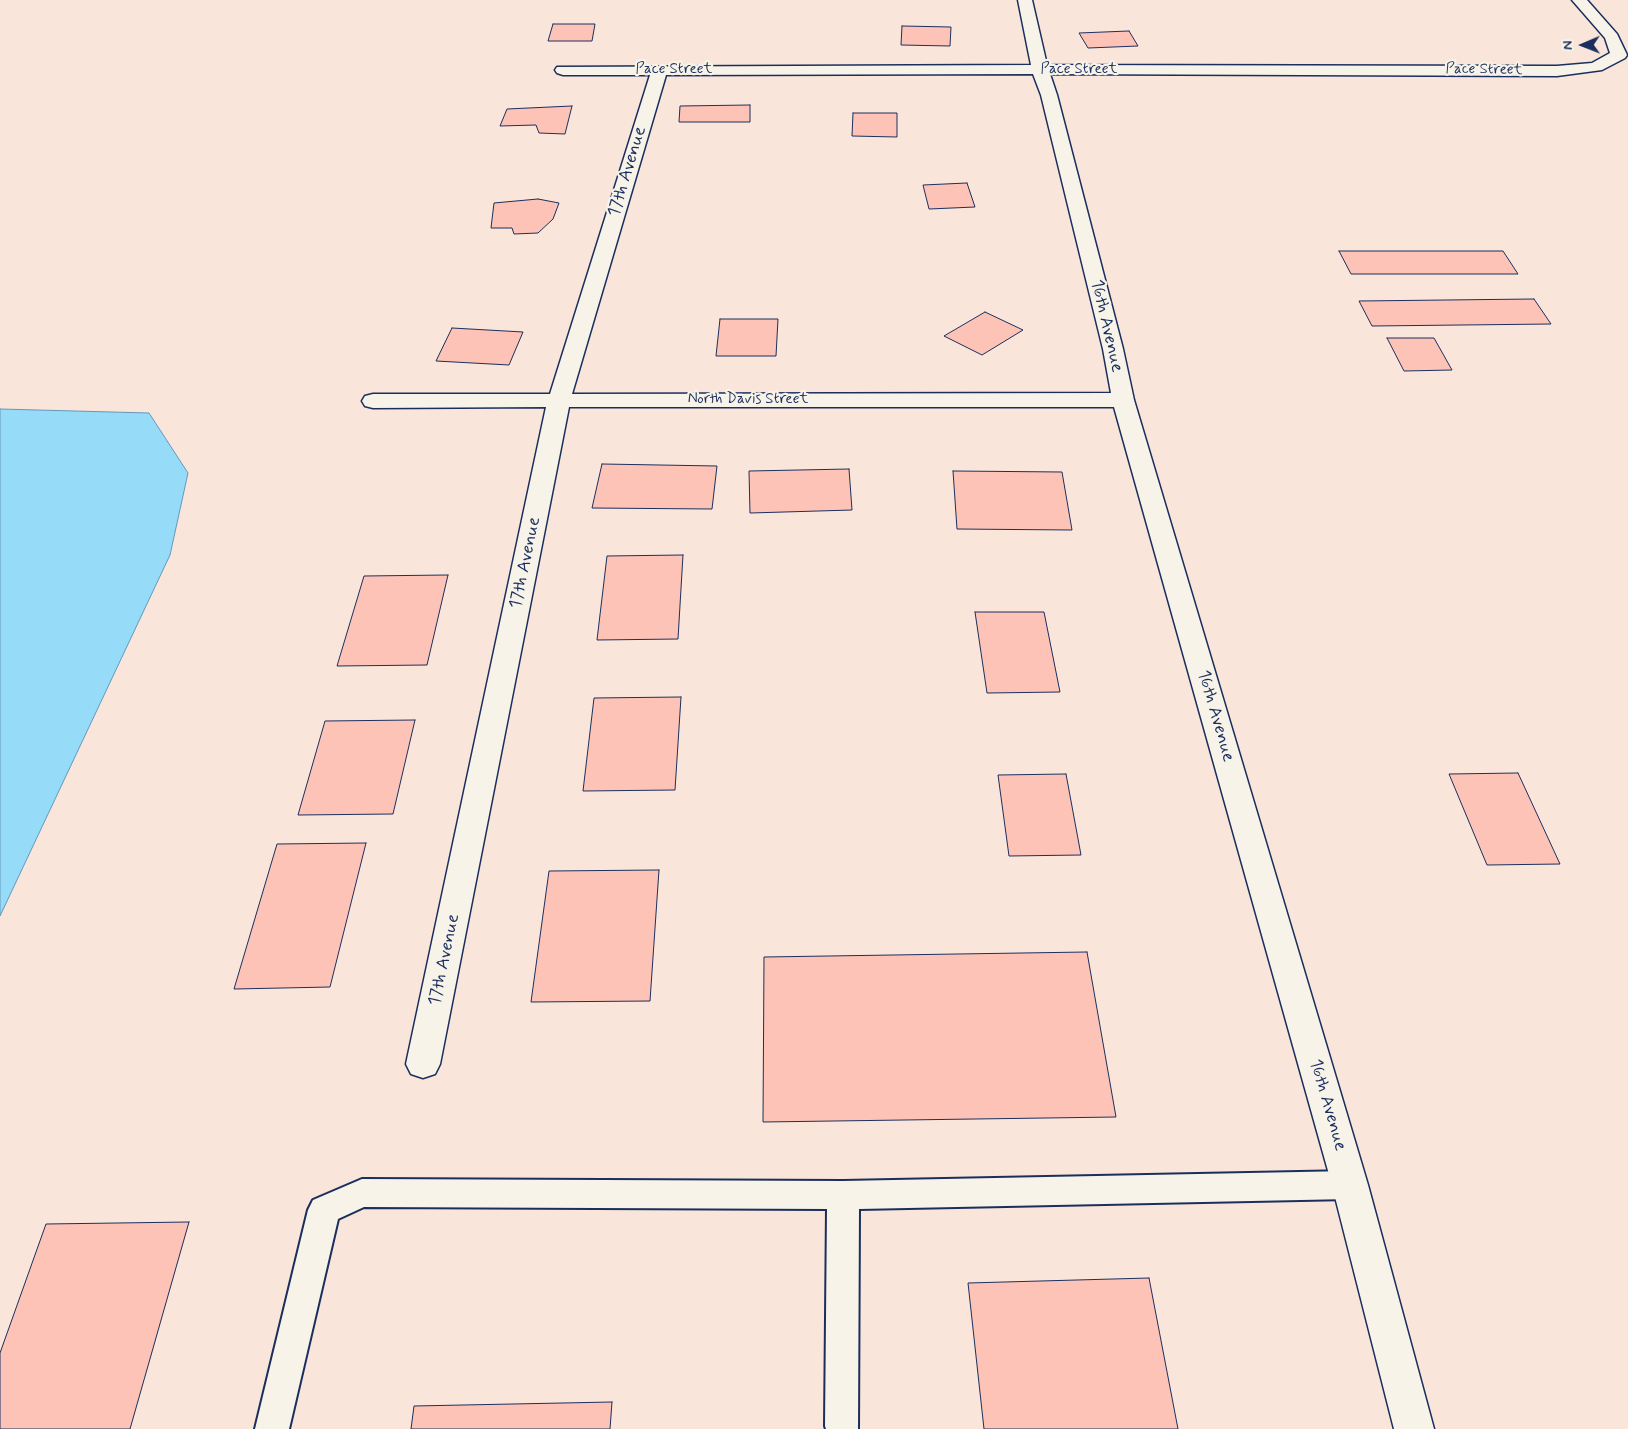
<!DOCTYPE html>
<style>
body{margin:0}
#map{position:relative;width:1628px;height:1429px;overflow:hidden;background:#f9e5d9;font-family:Mynerve,sans-serif}
canvas{display:block}
.north{position:absolute;left:1558px;top:20px;width:50px;height:50px;-webkit-text-stroke:4px #f7f3e8;paint-order:stroke;rotate:269deg;font-size:14px;font-weight:700;line-height:20px;text-align:center;color:#1b2f5e}
.north::after{content:'';display:block;margin:auto;width:18px;height:22px;background:#1b2f5e;clip-path:polygon(50% 0,100% 100%,50% 72%,0 100%)}
</style>
<div id="map">
<canvas width="1628" height="1429"></canvas>
<div class="north">N</div>
</div>
<script>
const ctx = document.querySelector('canvas').getContext('2d');
ctx.lineJoin = 'round';
function fill(path, color) { ctx.fillStyle = color; ctx.fill(path, 'evenodd'); }
const poly = rows => new Path2D(rows.map(r => 'M' + r).join(''));
function trace(path, color, width, dash) { ctx.strokeStyle = color; ctx.lineWidth = width; ctx.lineCap = dash ? 'butt' : 'round'; ctx.setLineDash(dash || []); ctx.stroke(path); }
function drawText(font, color, halo, rows, align = 'center') {
  ctx.font = font + ' Mynerve,sans-serif'; ctx.lineWidth = 4.5; ctx.setLineDash([]); ctx.textBaseline = 'middle'; ctx.strokeStyle = halo; ctx.fillStyle = color; for (const [text, x, y, turn = 0] of rows) {
    ctx.save(); ctx.translate(x, y); ctx.rotate((+turn || 0) * Math.PI / 180); ctx.textAlign = isNaN(turn) ? turn : align; if (halo) ctx.strokeText(text, 0, 0); ctx.fillText(text, 0, 0); ctx.restore();
  }
}
const water = poly([
 [0,409,149,413,188,473,170,555,0,916,0,409]
]);
fill(water, '#96dcf8');
trace(water, '#6597ba', 1);
const building = poly([
 [553,24,595,24,592,41,548,41,553,24],
 [902,26,951,27,950,46,901,45,902,26],
 [1129,31,1138,46,1088,48,1079,33,1129,31],
 [750,105,750,122,679,122,680,106,750,105],
 [572,106,565,134,539,133,536,125,500,126,507,109,572,106],
 [853,113,897,113,897,137,852,136,853,113],
 [967,183,975,207,929,209,923,185,967,183],
 [538,199,559,203,553,219,538,233,514,234,512,228,491,228,494,203,538,199],
 [1339,251,1503,251,1518,274,1351,274,1339,251],
 [1534,299,1551,324,1372,326,1359,301,1534,299],
 [985,312,1023,330,982,355,944,336,985,312],
 [720,319,778,319,776,356,716,356,720,319],
 [452,328,523,332,509,365,436,361,452,328],
 [1387,338,1434,338,1452,370,1404,371,1387,338],
 [602,464,717,466,712,509,592,508,602,464],
 [849,469,852,510,750,513,749,471,849,469],
 [953,471,1062,472,1072,530,957,529,953,471],
 [683,555,678,639,597,640,607,556,683,555],
 [448,575,427,665,337,666,364,576,448,575],
 [975,612,1044,612,1060,692,987,693,975,612],
 [681,697,675,790,583,791,594,698,681,697],
 [415,720,393,814,298,815,325,721,415,720],
 [1518,773,1560,864,1487,865,1449,774,1518,773],
 [1066,774,1081,855,1009,856,998,775,1066,774],
 [366,843,330,987,234,989,277,844,366,843],
 [659,870,650,1001,531,1002,549,871,659,870],
 [1087,952,1116,1117,763,1122,764,957,1087,952],
 [189,1222,130,1429,0,1429,0,1353,46,1224,189,1222],
 [1149,1278,1178,1429,984,1429,968,1283,1149,1278],
 [612,1402,610,1429,411,1429,414,1406,612,1402]
]);
fill(building, '#fdc3b6');
trace(building, '#1b2f5e', 1);
const service = poly([
 [1350,1171,1361,1175,1366,1185,1361,1195,1350,1199,859,1209,858,1429,826,1429,825,1426,827,1209,364,1207,338,1219,289,1429,255,1429,308,1210,313,1200,362,1179,843,1181,1350,1171]
]);
const minor = poly([
 [1018,0,1032,0,1047,65,1557,66,1592,63,1610,53,1605,38,1572,0,1587,0,1617,34,1627,55,1625,58,1602,70,1557,76,1050,74,1057,95,1123,349,1134,400,1368,1185,1434,1429,1394,1429,1332,1185,1114,407,569,407,440,1064,435,1074,423,1078,411,1074,406,1064,546,407,373,408,365,406,362,401,365,396,373,394,550,394,650,75,563,75,557,73,555,70,557,67,1031,65,1018,0],
 [1033,74,1041,95,1103,349,1111,393,572,394,666,75,1033,74]
]);
trace(service, '#1b2f5e', 4);
trace(minor, '#1b2f5e', 3);
fill(service, '#f7f3e8');
fill(minor, '#f7f3e8');
drawText('15px', '#1b2f5e', '#f7f3e8', [
 ["Pace Street",674,70],
 ["Pace Street",1079,70],
 ["Pace Street",1484,70,1],
 ["North Davis Street",748,400]
]);
drawText('18px', '#1b2f5e', '#f7f3e8', [
 ["17th Avenue",628,172,-73],
 ["16th Avenue",1106,326,77],
 ["17th Avenue",526,563,-78],
 ["16th Avenue",1215,716,74],
 ["17th Avenue",445,960,-78],
 ["16th Avenue",1327,1105,74]
]);
</script>
